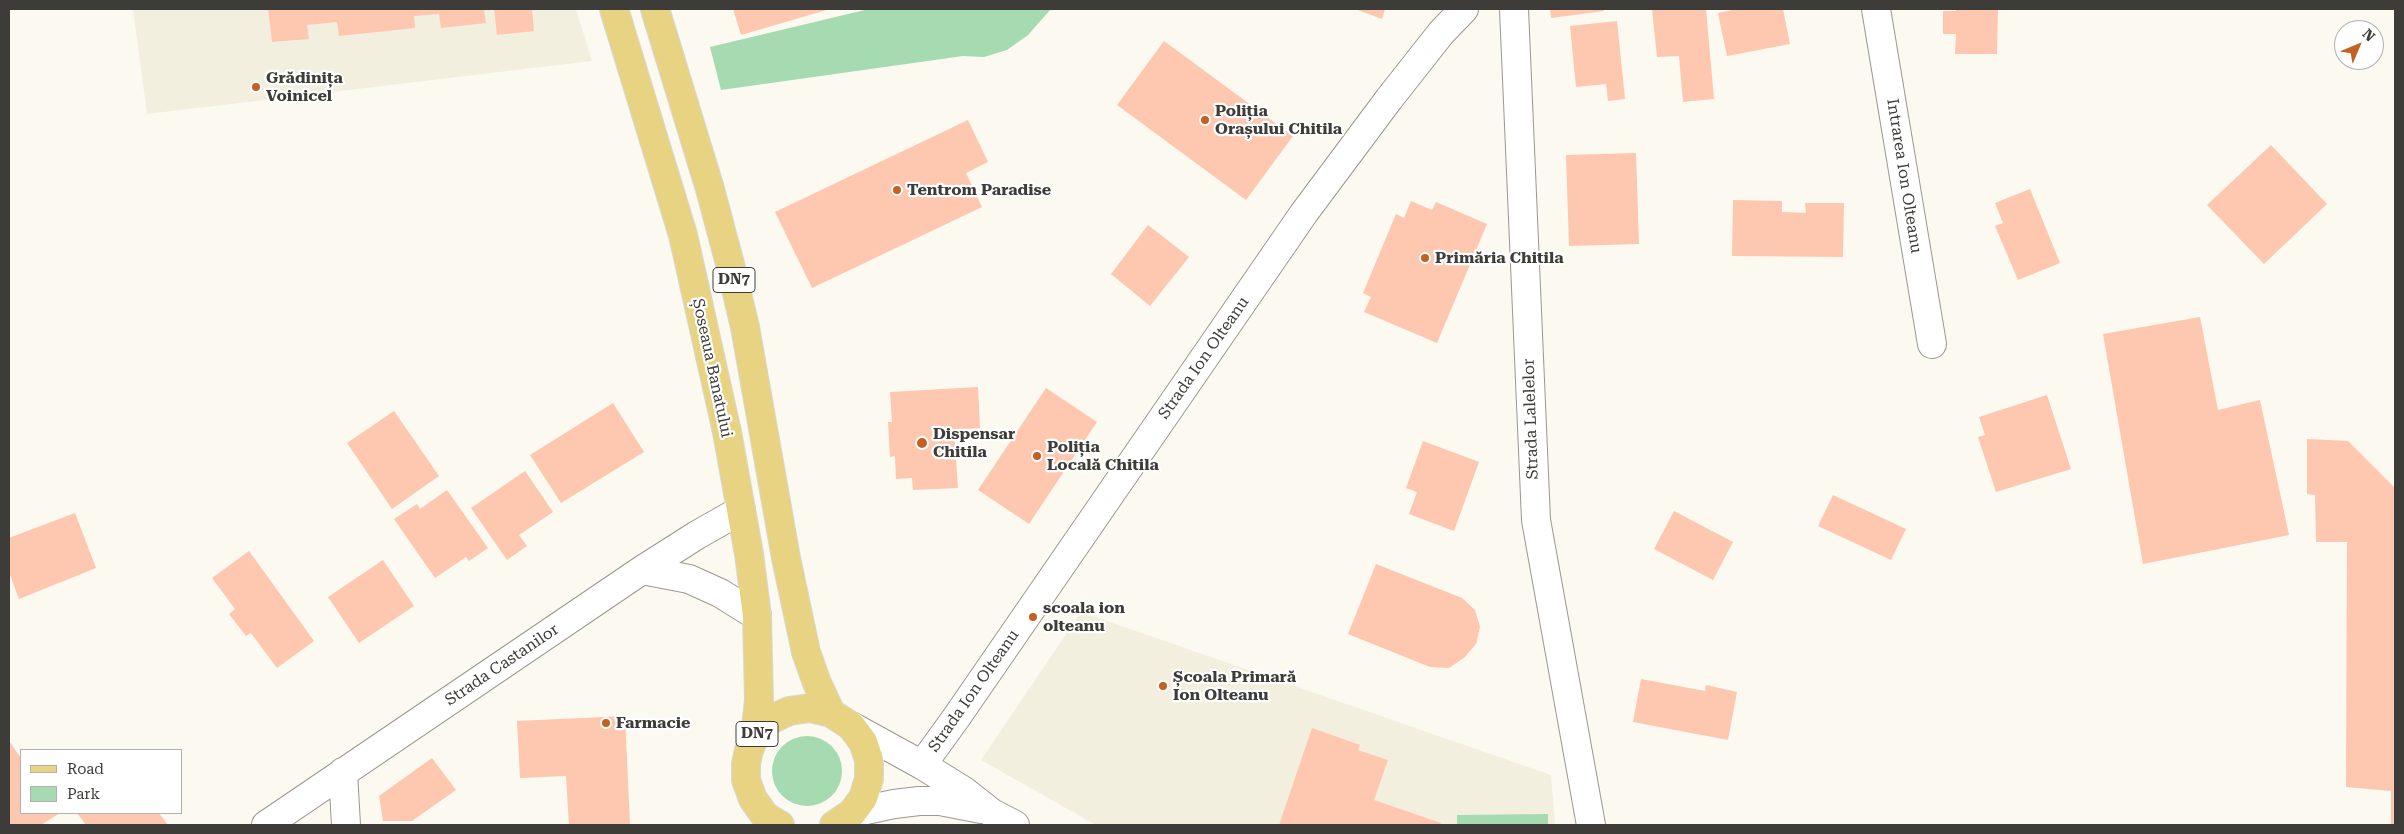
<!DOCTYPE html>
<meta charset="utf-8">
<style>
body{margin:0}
#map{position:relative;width:2404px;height:834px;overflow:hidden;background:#fbf9f0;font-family:"Roboto Serif",serif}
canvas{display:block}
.frame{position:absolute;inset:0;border:10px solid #3d3c39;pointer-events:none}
.legend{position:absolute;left:20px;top:749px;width:162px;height:65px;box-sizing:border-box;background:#fff;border:1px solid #b1b1b0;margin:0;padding:6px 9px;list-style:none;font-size:15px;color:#3d3c39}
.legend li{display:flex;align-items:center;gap:10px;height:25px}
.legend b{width:25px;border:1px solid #b1b1b0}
.north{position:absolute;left:2334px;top:20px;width:50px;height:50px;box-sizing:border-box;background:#fff;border:1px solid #b1b1b0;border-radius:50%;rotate:45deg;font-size:14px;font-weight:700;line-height:20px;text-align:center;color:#3d3c39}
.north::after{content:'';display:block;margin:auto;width:18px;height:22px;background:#c26122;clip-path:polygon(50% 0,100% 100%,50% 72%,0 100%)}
</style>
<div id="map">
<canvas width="2404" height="834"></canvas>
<div class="frame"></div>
<ul class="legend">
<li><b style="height:6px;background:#e8d383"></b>Road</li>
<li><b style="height:14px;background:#a6dab0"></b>Park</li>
</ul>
<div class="north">N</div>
</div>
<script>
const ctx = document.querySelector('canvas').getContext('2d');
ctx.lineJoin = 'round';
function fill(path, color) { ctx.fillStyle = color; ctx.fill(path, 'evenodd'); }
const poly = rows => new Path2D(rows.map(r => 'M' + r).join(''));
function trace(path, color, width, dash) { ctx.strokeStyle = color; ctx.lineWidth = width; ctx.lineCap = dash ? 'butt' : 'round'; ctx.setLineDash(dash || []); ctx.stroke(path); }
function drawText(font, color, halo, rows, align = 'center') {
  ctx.font = font + ' "Roboto Serif",serif'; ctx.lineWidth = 4.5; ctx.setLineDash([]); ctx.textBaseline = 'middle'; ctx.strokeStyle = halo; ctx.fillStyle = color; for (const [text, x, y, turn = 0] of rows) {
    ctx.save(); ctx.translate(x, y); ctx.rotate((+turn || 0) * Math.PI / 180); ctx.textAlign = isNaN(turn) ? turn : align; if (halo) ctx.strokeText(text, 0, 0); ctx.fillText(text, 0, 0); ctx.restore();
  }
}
fill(poly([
 [133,9,576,9,592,61,147,114],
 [1081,612,1551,775,1555,825,1096,825,981,760]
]), '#f3efdf');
fill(poly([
 [869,9,1051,9,1028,35,1007,50,984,57,963,56,721,90,710,47],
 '772 771a35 35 0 1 1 70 0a35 35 0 1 1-70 0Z',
 [1548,814,1548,825,1457,825,1457,815]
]), '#a6dab0');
fill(poly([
 [268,9,484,9,486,23,441,28,439,14,414,16,415,28,339,36,337,22,307,25,309,39,272,42],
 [494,9,532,9,534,31,497,35],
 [733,9,830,9,741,35],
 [1355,9,1385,9,1382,19],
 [1550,9,1603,9,1604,11,1551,18],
 [1652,9,1706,9,1714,99,1683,102,1679,56,1657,57],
 [1737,9,1783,9,1790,44,1727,56,1718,13],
 [1956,9,1998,9,1997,54,1955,54,1956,34,1943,34,1943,11,1956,11],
 [1617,21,1625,99,1608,101,1606,84,1576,87,1570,26],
 [1164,41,1293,136,1246,200,1117,105],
 [968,120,988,162,966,173,982,207,812,288,775,212],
 [2271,145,2327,204,2264,264,2207,205],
 [1636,153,1639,244,1569,246,1566,155],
 [2030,189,2060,263,2018,280,1995,226,2003,223,1995,203],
 [1733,200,1782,201,1782,212,1806,213,1805,203,1844,203,1843,257,1732,256],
 [1411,201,1432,210,1436,202,1487,224,1437,343,1364,312,1371,297,1363,293,1396,214,1404,218],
 [1148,225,1189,257,1150,306,1111,274],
 [2200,317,2218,410,2260,400,2289,535,2143,564,2103,334],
 [978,387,980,428,954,430,958,488,913,490,912,478,896,479,895,456,890,457,888,422,892,422,890,392],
 [1046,388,1097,422,1029,524,978,490],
 [2047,395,2071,469,1996,492,1978,437,1985,435,1979,417],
 [613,403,644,452,561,503,530,455],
 [394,411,439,476,392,509,347,443],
 [2307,439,2348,441,2395,488,2395,825,2391,825,2391,791,2346,787,2347,542,2316,542,2315,495,2307,494],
 [1423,441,1479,462,1454,531,1409,514,1417,492,1406,488],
 [525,471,553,512,519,535,527,546,507,560,471,508],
 [447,490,488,548,469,561,466,557,435,578,394,519,417,504,420,509],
 [1833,495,1906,529,1891,560,1818,526],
 [1674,511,1733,542,1713,580,1654,549],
 [75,513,96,568,19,599,9,572,9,538],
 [249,551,314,641,277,668,251,633,246,636,229,614,235,609,212,578],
 [383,560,414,606,359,643,328,597],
 [1376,564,1462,598,1475,610,1480,627,1476,644,1465,657,1449,668,1430,667,1348,634],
 [1641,679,1705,691,1706,685,1737,692,1728,740,1633,722],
 [625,716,630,825,569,825,566,776,520,778,517,721],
 [1312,728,1360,745,1358,750,1388,760,1374,800,1441,823,1440,825,1279,825],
 [9,741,21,758,21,813,60,813,41,825,9,825],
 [432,758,456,790,412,821,383,821,379,796],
 [77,813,159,813,168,825,86,825]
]), '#fec7af');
const street = poly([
 [1514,9,1536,520,1591,825],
 [1876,9,1932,344],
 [642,570,689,579,720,593,757,616],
 [922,765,956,718,1304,213,1389,99,1441,33,1464,9],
 [343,772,346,825],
 [266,825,642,570,697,535,741,510]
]);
const secondary = poly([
 [851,726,922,765,964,791,992,813,1015,825],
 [852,813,894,804,919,801,940,801,981,809]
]);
const primary = poly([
 [614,9,683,235,727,432,749,554,757,616,759,700,755,736],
 [655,9,710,189,730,264,745,327,786,558,806,652,817,683,831,713],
 [780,825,765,816,753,799,746,780,746,764,749,750,755,736,770,720,789,711,810,708,831,713,851,726,863,742,869,760,869,779,863,798,852,813,834,825]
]);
trace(street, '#9a9890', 30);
trace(secondary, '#9a9890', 30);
trace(primary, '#d8d8d7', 30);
trace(street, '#fff', 28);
trace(secondary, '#fff', 28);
trace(primary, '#e8d383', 28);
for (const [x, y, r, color] of [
 [256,87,5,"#c26122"],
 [1205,120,5,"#c26122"],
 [897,190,5,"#c26122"],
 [1425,258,5,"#c26122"],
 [922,443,6,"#c26122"],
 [1037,456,5,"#c26122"],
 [1033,617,5,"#c26122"],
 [1163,686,5,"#c26122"],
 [606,723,5,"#c26122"]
]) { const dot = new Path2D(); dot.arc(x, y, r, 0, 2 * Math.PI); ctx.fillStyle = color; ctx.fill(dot); trace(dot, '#fff', 2); }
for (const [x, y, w] of [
 [734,280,42],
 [757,734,42]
]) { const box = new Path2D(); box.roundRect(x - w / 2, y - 12.5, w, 25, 4); ctx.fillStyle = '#fff'; ctx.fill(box); trace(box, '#3d3c39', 1); }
drawText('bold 15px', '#3d3c39', null, [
 ["DN7",734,280],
 ["DN7",757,734]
]);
drawText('bold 16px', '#3d3c39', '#fff', [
 ["Grădinița",266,78],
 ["Voinicel",266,96],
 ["Poliția",1215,111],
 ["Orașului Chitila",1215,129],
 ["Tentrom Paradise",907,190],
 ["Primăria Chitila",1435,258],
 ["Dispensar",933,434],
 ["Chitila",933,452],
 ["Poliția",1047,447],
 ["Locală Chitila",1047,465],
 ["scoala ion",1043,608],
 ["olteanu",1043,626],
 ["Școala Primară",1173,677],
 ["Ion Olteanu",1173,695],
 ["Farmacie",616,723]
], 'left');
drawText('16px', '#3d3c39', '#fff', [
 ["Intrarea Ion Olteanu",1904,176,81],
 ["Strada Ion Olteanu",1204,358,-55],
 ["Șoseaua Banatului",712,368,78],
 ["Strada Lalelelor",1531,419,-92],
 ["Strada Castanilor",502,665,-34],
 ["Strada Ion Olteanu",974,691,-55]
]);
</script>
